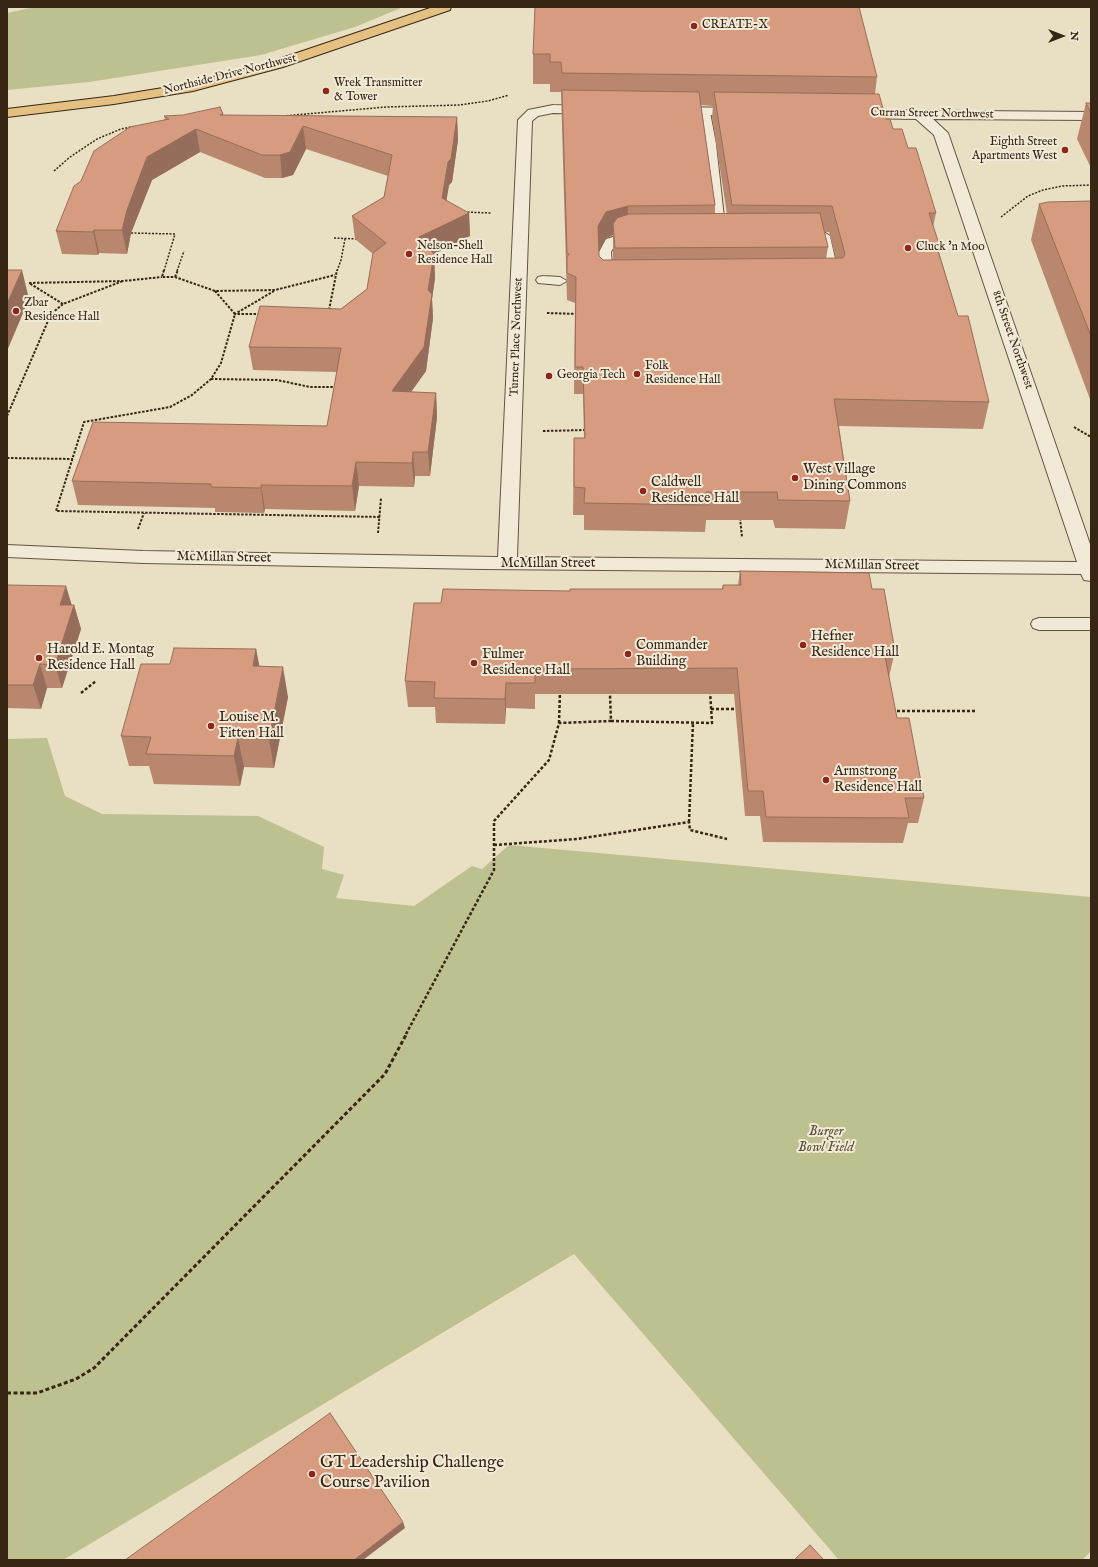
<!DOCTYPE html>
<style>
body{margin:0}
#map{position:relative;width:1098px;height:1567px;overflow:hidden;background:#e9dfc3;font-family:"IM FELL English",serif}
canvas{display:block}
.frame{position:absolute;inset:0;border:8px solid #372613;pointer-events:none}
.north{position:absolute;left:1042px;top:16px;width:40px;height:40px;-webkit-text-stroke:3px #f1ead8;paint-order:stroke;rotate:90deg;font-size:11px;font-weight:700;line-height:16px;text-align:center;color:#372613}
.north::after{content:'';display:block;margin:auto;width:14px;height:18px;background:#372613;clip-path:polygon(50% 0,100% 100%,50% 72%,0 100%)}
</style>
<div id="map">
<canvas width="1098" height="1567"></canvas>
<div class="frame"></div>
<div class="north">N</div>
</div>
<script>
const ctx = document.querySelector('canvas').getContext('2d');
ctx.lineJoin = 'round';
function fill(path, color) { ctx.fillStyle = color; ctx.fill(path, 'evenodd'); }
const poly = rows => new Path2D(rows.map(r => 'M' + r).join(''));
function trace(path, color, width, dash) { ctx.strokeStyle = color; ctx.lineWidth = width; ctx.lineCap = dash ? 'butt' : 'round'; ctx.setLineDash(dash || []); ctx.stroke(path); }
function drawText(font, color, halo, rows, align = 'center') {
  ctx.font = font + ' "IM FELL English",serif'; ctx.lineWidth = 4; ctx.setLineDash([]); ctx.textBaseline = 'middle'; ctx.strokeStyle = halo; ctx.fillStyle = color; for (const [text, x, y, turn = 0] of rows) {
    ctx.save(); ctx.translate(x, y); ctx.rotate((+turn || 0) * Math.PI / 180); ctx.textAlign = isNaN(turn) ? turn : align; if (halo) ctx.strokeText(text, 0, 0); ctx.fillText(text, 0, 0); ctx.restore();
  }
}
fill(poly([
 [35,7,403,7,355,27,261,55,89,82,7,90,7,13],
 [47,738,65,796,102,814,258,816,324,847,322,869,344,875,336,898,414,906,472,866,482,869,509,845,1091,897,1091,1551,1082,1560,839,1560,574,1254,63,1560,7,1560,7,739]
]), '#bdc08f');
const lane = poly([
 [704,109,710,112,716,144,726,236,720,240,714,236,704,144,698,112,704,109],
 [824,232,830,236,840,281,833,285,826,284,824,281,826,279,818,240,813,239,811,236,813,233,824,232],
 [627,233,637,233,643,237,641,240,615,245,611,252,613,279,616,282,609,286,602,285,600,282,599,252,606,239,627,233],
 [543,276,560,277,567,281,560,285,538,283,536,280,538,277,543,276],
 [1039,618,1091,618,1091,630,1039,630,1033,628,1031,624,1033,620,1039,618]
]);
const street = poly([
 [553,105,591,106,596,107,598,110,596,113,591,114,553,113,538,116,532,121,517,557,1077,562,934,135,916,119,856,118,851,117,849,114,851,111,856,110,1091,112,1091,120,933,119,948,133,1091,547,1091,581,1084,580,1081,574,483,569,143,563,7,557,7,545,143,551,498,557,518,120,528,110,553,105],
 [672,107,743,108,748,109,750,112,748,115,743,116,667,114,665,111,667,108,672,107]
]);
const highway = poly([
 [433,7,451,7,450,10,283,67,193,91,114,104,7,117,7,109,114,96,187,84,273,61,433,7]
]);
trace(lane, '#64543f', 2);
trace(street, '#64543f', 2);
trace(highway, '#372613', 2);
trace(poly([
 [283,116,386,107,460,105,488,101,509,95],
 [1032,149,1034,156],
 [54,171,70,157,97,139,121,129,136,126],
 [464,212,491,213],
 [1001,217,1028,196,1043,190,1062,186,1091,185],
 [131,233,175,234,164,271],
 [334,238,357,239],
 [177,271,184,251],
 [337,271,341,260,345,239]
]), '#372613', 1.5, [2, 1.5]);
trace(poly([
 [164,270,162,277,175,277,215,291,275,290,335,275],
 [175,277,178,270],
 [215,291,235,314,221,363,211,379,192,395,170,407,84,422,56,511,380,517],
 [63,304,29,283,123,281,162,277],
 [329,310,337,270],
 [547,313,578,314],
 [260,314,235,314,274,291],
 [211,379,277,380,310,387,336,387],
 [7,416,51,314,63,304,123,281],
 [1074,427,1091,437],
 [543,431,586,430],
 [7,458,73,459],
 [740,518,742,537],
 [138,529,144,513],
 [378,533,381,498]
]), '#372613', 2, [2.5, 1.5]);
trace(poly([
 [81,693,96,681],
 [711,709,738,709],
 [892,711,977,711],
 [611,721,712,723,710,691],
 [559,723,560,691],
 [689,822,693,722],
 [494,845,577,839,689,822,690,830,727,839],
 [406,1034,494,870,494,821,549,760,559,723,611,721,610,695]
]), '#372613', 2.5, [3, 2]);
trace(poly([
 [7,1393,37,1393,76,1379,94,1368,385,1074,407,1033]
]), '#372613', 3, [4, 2.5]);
fill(lane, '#f1ead8');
fill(street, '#f1ead8');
fill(highway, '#e4c082');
fill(poly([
 [535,7,877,77,875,94,886,119,908,148,936,213,933,227,939,244,938,249,958,316,989,402,983,429,839,426,850,501,845,529,775,528,773,520,706,520,705,532,584,530,584,515,573,515,574,438,584,438,583,394,574,394,575,303,567,300,561,92,550,92,550,84,533,84,533,54],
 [701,105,713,106,712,117,727,214,715,214,715,205],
 [825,232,829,232,836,259,826,259,828,247],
 [613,235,613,260,603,260,599,256,599,249,606,238],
 [1086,103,1091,103,1091,168,1077,139],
 [223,114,223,115,457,117,458,140,452,182,449,185,446,201,469,213,470,236,434,254,435,278,432,299,433,318,426,371,411,392,436,393,437,417,430,476,415,476,414,487,359,486,355,511,265,509,264,513,215,512,215,508,78,505,72,481,327,426,337,372,253,370,249,347,341,309,367,289,373,254,355,239,352,216,384,197,388,176,306,149,293,175,282,178,265,178,200,152,152,180,131,233,127,254,99,253,98,255,62,254,56,231,81,181,165,119,164,116],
 [1091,201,1091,402,1031,240,1039,204],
 [740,571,872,589,895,651,889,677,897,718,924,798,918,823,908,823,903,843,763,842,760,816,745,816,734,694,535,694,535,709,506,708,505,724,436,723,435,707,408,707,405,681,441,603,570,591,722,589,723,585,738,585],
 [7,585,72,605,74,605,81,629,62,688,47,688,41,709,7,708],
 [256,649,259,666,288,697,274,768,244,767,240,786,154,784,149,766,129,766,121,736,170,664]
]), '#b9866e');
fill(poly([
 [457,117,458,140,452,182,449,185,443,222,442,198,448,162],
 [303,126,306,149,293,175,282,178,280,155],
 [196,129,200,152,152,180,131,233,127,254,122,230,127,210,147,157],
 [628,206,627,232,613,224,613,235,606,238,598,252,598,226,606,212],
 [469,213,470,236,420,261,419,237],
 [94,230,99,253,98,255,93,232],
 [434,254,435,278,432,299,433,318,426,371,394,416,392,391,428,290],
 [22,270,29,299,7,351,7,304],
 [436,393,437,417,430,476,428,452],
 [413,452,415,476,414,487,412,463],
 [356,462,359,486,355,511,352,486],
 [261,485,265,509,264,513,261,488],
 [66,586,73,609,74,605,81,629,62,688,55,665,60,605],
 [256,649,262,679,253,666],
 [40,664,47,688,41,709,33,685],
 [283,667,288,697,274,768,269,739],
 [506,683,506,708,505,724,505,699],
 [238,738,244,767,240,786,234,756],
 [403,1522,405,1528,363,1560,354,1560]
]), '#966d5a');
const building = poly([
 [535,7,859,7,877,77,562,73,561,62,550,62,550,54,533,54,535,7],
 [562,90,699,92,715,205,628,206,606,212,598,226,599,256,603,260,843,258,845,254,832,206,732,205,714,92,879,94,886,119,890,119,893,129,902,129,908,148,916,148,936,213,929,213,939,244,936,244,958,316,968,316,989,402,834,399,850,501,778,500,777,492,706,492,708,505,584,503,585,488,574,487,574,438,585,438,583,367,575,367,576,277,567,273,567,257,569,254,567,253,562,90],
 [1086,103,1091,103,1091,113,1086,103],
 [220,107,223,114,220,115,457,117,451,159,448,162,442,198,469,213,419,237,434,254,428,290,432,294,424,347,392,391,436,393,428,452,413,452,412,463,356,462,352,486,261,485,261,488,211,487,211,484,72,481,93,422,327,426,341,348,249,347,260,306,341,309,367,289,373,253,386,243,352,216,384,197,392,155,303,126,290,152,280,155,262,155,196,129,147,157,127,210,122,230,94,230,93,232,56,231,74,186,81,181,94,151,130,127,169,119,164,116,183,115,220,107],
 [1091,201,1091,336,1039,204,1048,202,1091,201],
 [820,213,828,247,615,248,613,224,617,218,629,214,820,213],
 [7,270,22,270,7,304,7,270],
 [740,571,869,573,872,589,884,589,895,651,884,651,897,718,909,718,924,798,905,798,909,818,766,817,763,791,748,791,737,668,535,669,535,683,506,683,505,699,434,698,435,682,405,681,414,603,441,603,443,589,570,591,570,589,723,589,723,585,741,585,740,571],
 [7,585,66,586,60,605,74,605,55,665,40,664,33,685,7,685,7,585],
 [174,648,256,649,253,666,283,667,269,739,238,738,234,756,146,754,151,737,121,736,141,664,170,664,174,648],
 [330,1413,403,1522,354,1560,125,1560,330,1413],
 [810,1545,824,1560,794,1560,810,1545]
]);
fill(building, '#d79c80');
trace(building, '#966d5a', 1);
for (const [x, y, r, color] of [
 [694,26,4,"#8f2418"],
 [326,91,4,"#8f2418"],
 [1065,150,4,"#8f2418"],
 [908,248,4,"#8f2418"],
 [409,254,4,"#8f2418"],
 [16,311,4,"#8f2418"],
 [637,374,4,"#8f2418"],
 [549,376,4,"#8f2418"],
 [795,478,4,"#8f2418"],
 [643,491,4,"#8f2418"],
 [803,645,4,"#8f2418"],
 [628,654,4,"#8f2418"],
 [39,658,4,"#8f2418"],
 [474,663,4,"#8f2418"],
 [211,726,4,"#8f2418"],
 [826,780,4,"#8f2418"],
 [312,1474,4,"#8f2418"]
]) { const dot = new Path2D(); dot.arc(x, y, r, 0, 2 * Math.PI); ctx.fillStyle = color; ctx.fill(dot); trace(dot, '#f1ead8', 1.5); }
drawText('12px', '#372613', '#f1ead8', [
 ["CREATE-X",702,26],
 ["Wrek Transmitter",334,84],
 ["& Tower",334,98],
 ["Eighth Street",1057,143,"right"],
 ["Apartments West",1057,157,"right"],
 ["Nelson-Shell",417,247],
 ["Residence Hall",417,261],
 ["Cluck 'n Moo",916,248],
 ["Zbar",24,304],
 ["Residence Hall",24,318],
 ["Folk",645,367],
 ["Residence Hall",645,381],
 ["Georgia Tech",557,376]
], 'left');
drawText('12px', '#372613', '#f1ead8', [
 ["Northside Drive Northwest",230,75,-14],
 ["Curran Street Northwest",932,114,1],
 ["Turner Place Northwest",517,337,-88],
 ["8th Street Northwest",1012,340,71]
]);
drawText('14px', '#372613', '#f1ead8', [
 ["West Village",803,470],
 ["Dining Commons",803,486],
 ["Caldwell",651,483],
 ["Residence Hall",651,499],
 ["Hefner",811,637],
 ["Residence Hall",811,653],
 ["Commander",636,646],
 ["Building",636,662],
 ["Harold E. Montag",47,650],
 ["Residence Hall",47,666],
 ["Fulmer",482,655],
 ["Residence Hall",482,671],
 ["Louise M.",219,718],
 ["Fitten Hall",219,734],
 ["Armstrong",834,772],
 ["Residence Hall",834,788]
], 'left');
drawText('14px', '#372613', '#f1ead8', [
 ["McMillan Street",224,558,1],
 ["McMillan Street",548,564],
 ["McMillan Street",872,566,1]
]);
drawText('italic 14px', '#584c32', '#f1ead8', [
 ["Burger",826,1132],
 ["Bowl Field",826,1148]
]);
drawText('17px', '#372613', '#f1ead8', [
 ["GT Leadership Challenge",320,1464],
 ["Course Pavilion",320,1484]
], 'left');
</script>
